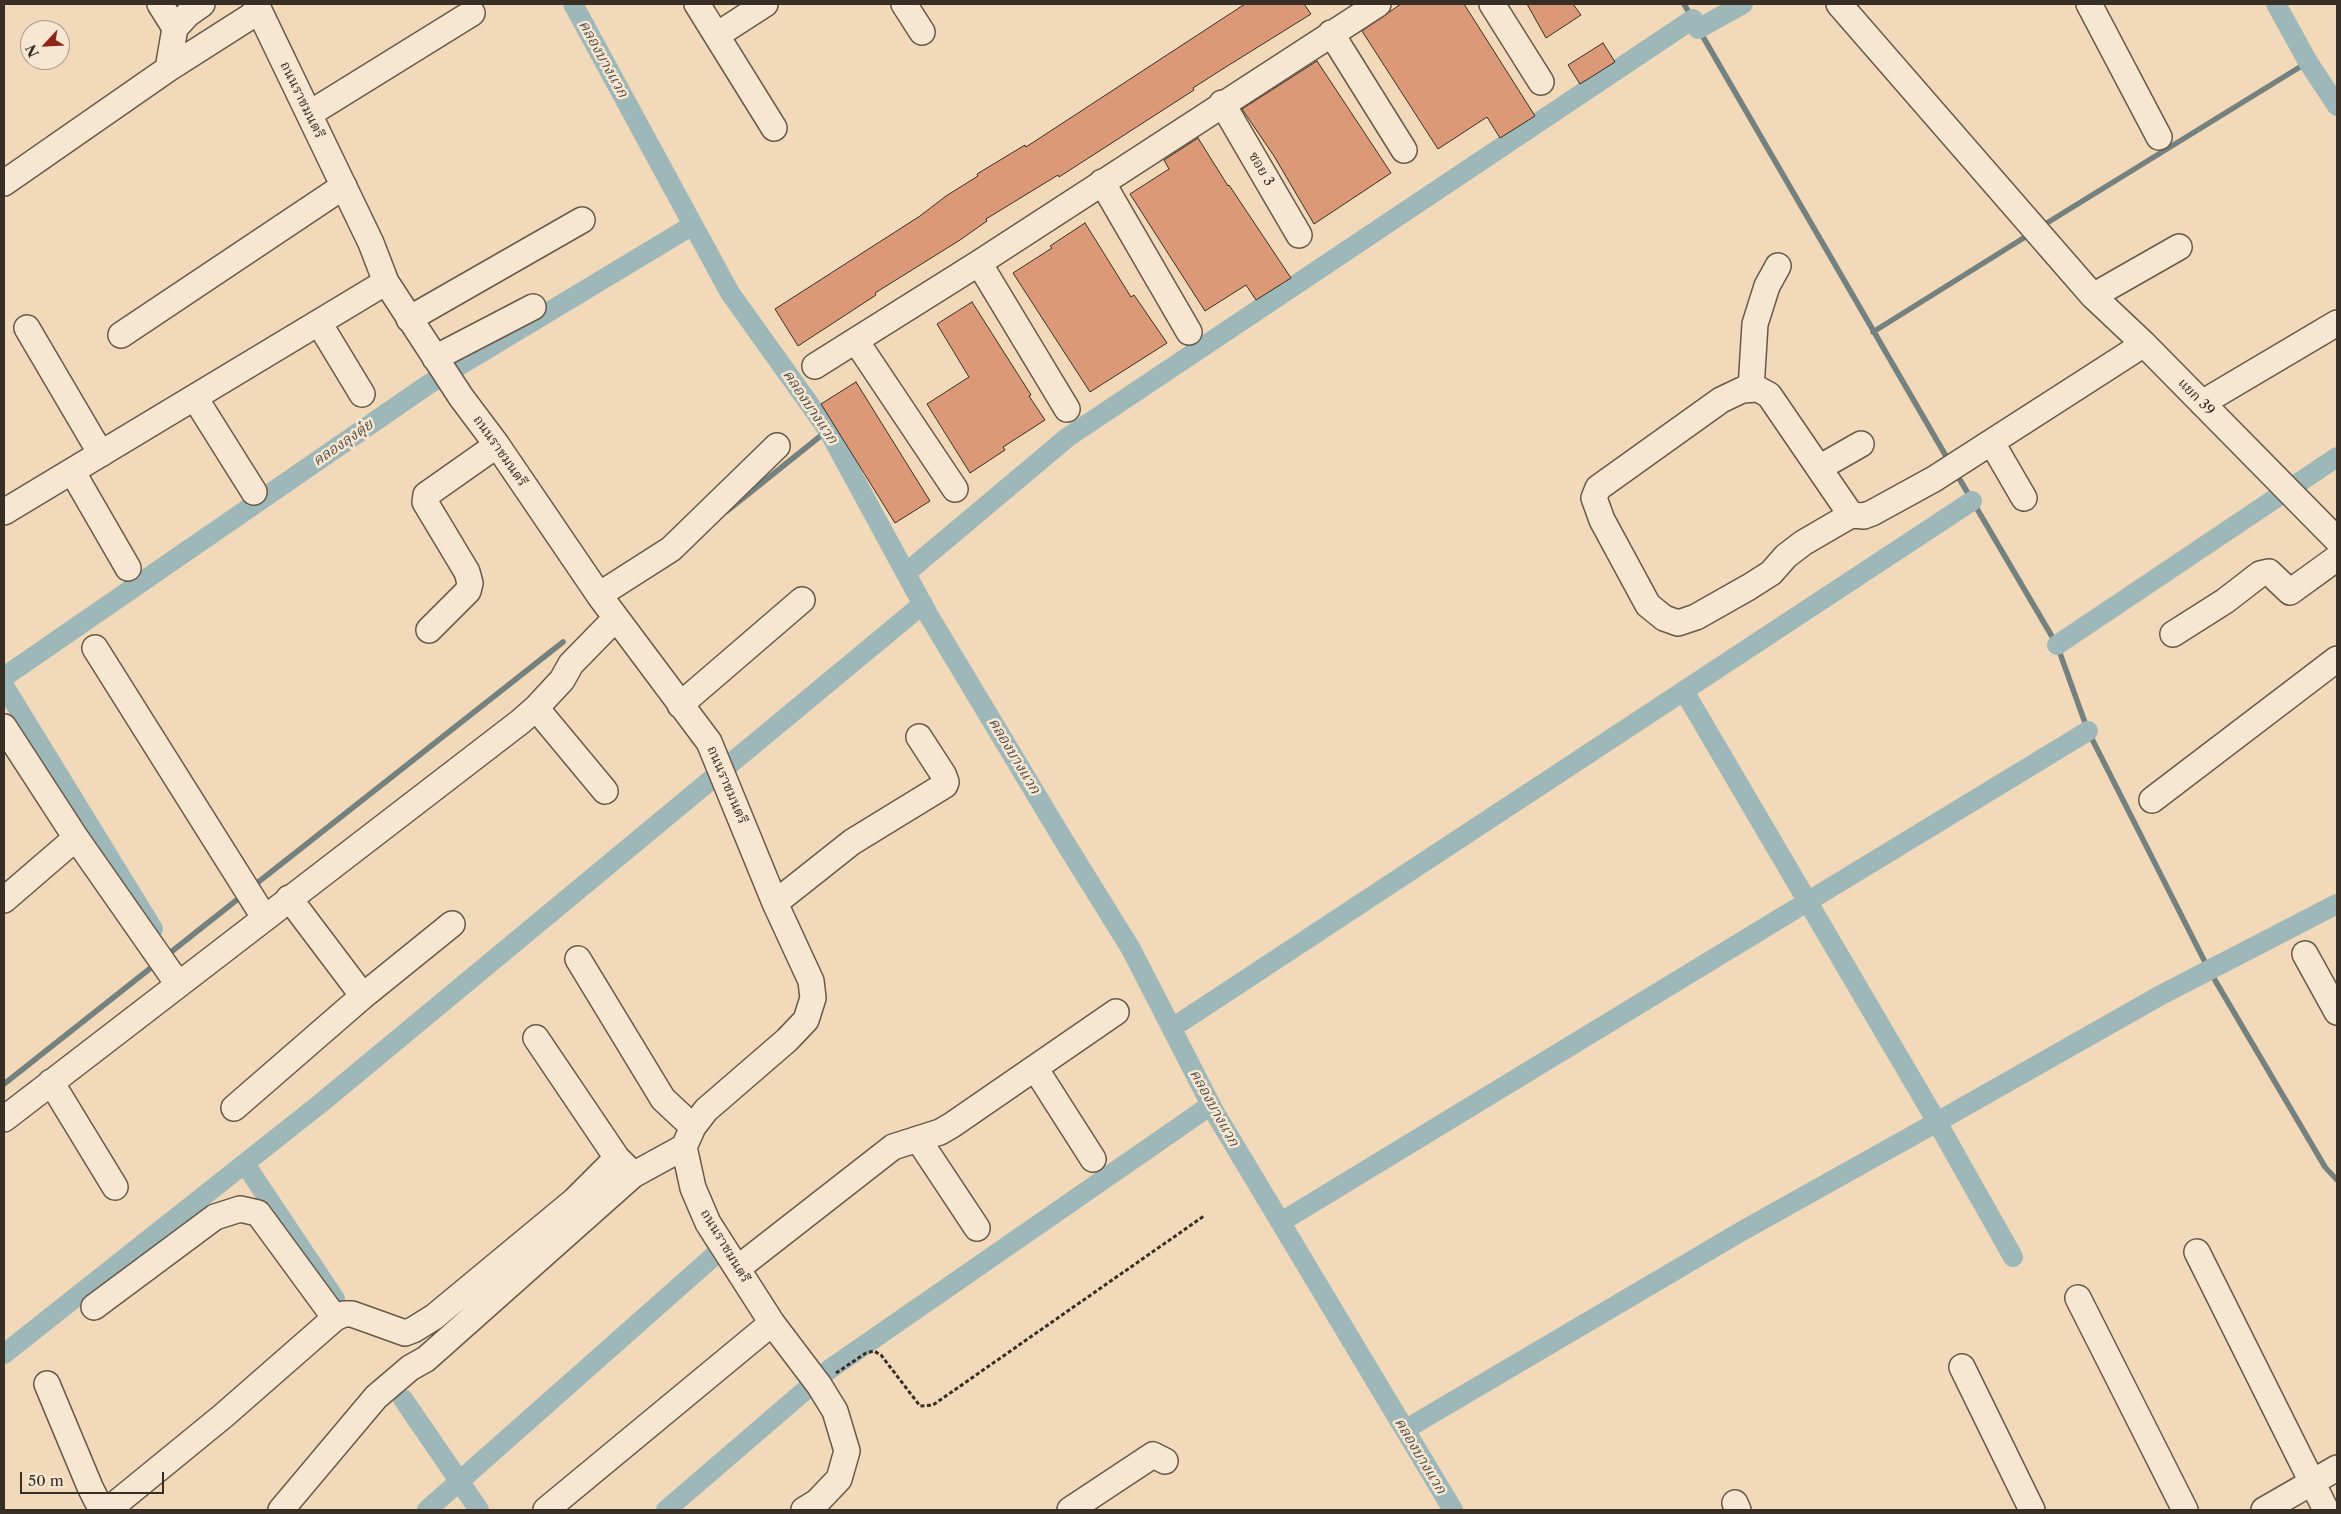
<!DOCTYPE html>
<meta charset="utf-8">
<style>
body{margin:0}
#map{position:relative;width:2341px;height:1514px;overflow:hidden;background:#f1d9b9;font-family:"Libre Caslon Text",serif}
canvas{display:block}
.frame{position:absolute;inset:0;border:5px solid #372f25;pointer-events:none}
.north{position:absolute;left:20px;top:20px;width:50px;height:50px;box-sizing:border-box;background:#f6e6d2;border:1px solid #aa9d8d;border-radius:50%;rotate:245deg;font-size:14px;font-weight:700;line-height:20px;text-align:center;color:#372f25}
.north::after{content:'';display:block;margin:auto;width:18px;height:22px;background:#8f2418;clip-path:polygon(50% 0,100% 100%,50% 72%,0 100%)}
.scale{position:absolute;left:20px;top:1472px;width:144px;height:22px;box-sizing:border-box;border:2px solid #372f25;border-top:0;padding-left:6px;font-size:15px;line-height:18px;white-space:nowrap;color:#372f25;-webkit-text-stroke:4px #f6e6d2;paint-order:stroke}
</style>
<div id="map">
<canvas width="2341" height="1514"></canvas>
<div class="frame"></div>
<div class="north">N</div>
<div class="scale">50 m</div>
</div>
<script>
const ctx = document.querySelector('canvas').getContext('2d');
ctx.lineJoin = 'round';
const poly = rows => new Path2D(rows.map(r => 'M' + r).join(''));
function trace(path, color, width, dash) { ctx.strokeStyle = color; ctx.lineWidth = width; ctx.lineCap = dash ? 'butt' : 'round'; ctx.setLineDash(dash || []); ctx.stroke(path); }
function fill(path, color) { ctx.fillStyle = color; ctx.fill(path, 'evenodd'); }
function drawText(font, color, halo, rows, align = 'center') {
  ctx.font = font + ' "Libre Caslon Text","Noto Serif Thai",serif'; ctx.lineWidth = 5; ctx.setLineDash([]); ctx.textBaseline = 'middle'; ctx.strokeStyle = halo; ctx.fillStyle = color; for (const [text, x, y, turn = 0] of rows) {
    ctx.save(); ctx.translate(x, y); ctx.rotate((+turn || 0) * Math.PI / 180); ctx.textAlign = isNaN(turn) ? turn : align; if (halo) ctx.strokeText(text, 0, 0); ctx.fillText(text, 0, 0); ctx.restore();
  }
}
trace(poly([
 [1684,4,1950,463],
 [2042,226,2308,62],
 [1873,332,2030,234],
 [1956,473,2057,645,2088,731,2209,970,2325,1167,2337,1180],
 [727,511,828,430],
 [252,887,563,642],
 [166,956,243,895],
 [4,1084,157,963]
]), '#75817e', 5.5);
trace(poly([
 [573,4,730,293,828,430,929,616,1064,841,1131,949,1215,1113,1453,1510],
 [2276,4,2308,62,2337,106],
 [1698,29,1743,4],
 [906,573,1068,437,1693,19],
 [2057,645,2337,457],
 [4,677,429,384,693,225],
 [4,686,153,929],
 [1684,691,1937,1122,2013,1257],
 [1172,1028,1972,501],
 [245,1164,335,1299],
 [1281,1222,2088,731],
 [4,1354,321,1103,923,604],
 [403,1399,479,1510],
 [1406,1429,1742,1231,1937,1122,2161,995,2337,904],
 [427,1510,715,1255],
 [666,1510,830,1369,1211,1105]
]), '#9eb8b9', 20);
const building = poly([
 [1245,4,1304,4,1311,14,1221,70,1193,88,1194,90,1059,177,1058,175,986,219,987,221,960,240,875,293,876,295,798,346,775,309,920,216,946,196,978,176,977,174,1025,145,1026,147,1245,4],
 [1401,4,1464,4,1535,116,1500,138,1487,117,1438,149,1362,31,1401,4],
 [1527,4,1573,4,1581,15,1546,38,1527,4],
 [1603,43,1615,62,1580,84,1568,65,1603,43],
 [1317,61,1391,173,1314,224,1274,156,1242,109,1317,61],
 [1198,138,1228,186,1229,185,1291,278,1256,300,1246,285,1205,311,1130,194,1169,169,1164,160,1198,138],
 [1085,223,1131,297,1134,295,1167,343,1090,392,1013,273,1052,248,1050,246,1085,223],
 [972,302,1031,395,1029,396,1045,420,1003,447,1005,450,970,473,927,404,969,377,937,324,972,302],
 [856,382,930,501,895,523,821,404,856,382]
]);
fill(building, '#dc9978');
trace(building, '#372f25', 1);
const minor = poly([
 [160,4,175,28,168,69],
 [256,4,371,243,386,282,461,397,497,445,599,595,709,742,775,903,811,981,813,998,806,1020,787,1040,706,1110,693,1127,684,1147,693,1188,708,1223,772,1323,819,1385,835,1411,847,1451,839,1479,817,1502,804,1510],
 [697,4,774,128],
 [904,4,922,32],
 [1492,4,1541,82],
 [1839,4,2093,296,2144,344,2337,540],
 [2089,4,2159,137],
 [175,28,188,14,202,4],
 [1331,33,1404,150],
 [717,35,765,4],
 [1222,103,1299,235],
 [309,114,472,13],
 [1102,182,1189,332],
 [4,183,168,69,259,11],
 [979,263,1067,409],
 [2093,296,2179,247],
 [409,319,582,220],
 [319,323,362,394],
 [27,328,101,454],
 [121,335,344,186],
 [856,341,955,489],
 [435,358,533,307],
 [815,366,979,263,1378,4],
 [1751,389,1755,324,1767,286,1778,266],
 [195,398,254,492],
 [2202,403,2337,323],
 [1992,443,2024,498],
 [1819,468,1861,444],
 [72,471,128,568],
 [4,512,386,282],
 [1851,515,1769,395,1758,389,1742,390,1721,400,1598,488,1594,498,1602,520,1648,605,1664,618,1678,623,1696,617,1749,587,1771,573,1786,556,1803,543,1851,515,1864,516,1872,513,1934,479,2144,344],
 [599,595,671,549,777,446],
 [429,630,468,591,470,583,467,572,425,502,426,495,497,445],
 [2173,634,2225,601,2260,574,2269,572,2290,592,2337,558],
 [95,648,264,917],
 [680,705,802,600],
 [536,708,605,791],
 [4,727,76,838,178,984],
 [2152,800,2337,659],
 [289,898,363,996],
 [4,900,76,838],
 [775,903,852,842,945,785,946,782,943,774,919,737],
 [2305,954,2337,1012],
 [578,959,663,1099,693,1127],
 [536,1038,617,1158,628,1169],
 [1035,1068,1093,1159],
 [51,1082,115,1187],
 [234,1108,363,996,452,924],
 [4,1119,520,722,536,708,562,680,571,664,616,618],
 [918,1139,977,1228],
 [2197,1252,2326,1510],
 [738,1268,893,1147,940,1132,952,1125,1116,1012],
 [2078,1298,2185,1510],
 [94,1307,215,1217,240,1209,258,1213,335,1318],
 [1962,1367,2032,1510],
 [47,1384,90,1487,97,1501,108,1510,223,1416,335,1318,344,1314,352,1314,405,1333,413,1330,434,1317,574,1201,617,1158],
 [1735,1503,1738,1510],
 [281,1510,376,1397,410,1368,426,1359,633,1175,684,1147],
 [546,1510,772,1323],
 [1070,1510,1153,1455,1165,1461],
 [2264,1510,2337,1468]
]);
trace(minor, '#665a4a', 28);
trace(poly([
 [836,1373,866,1353,874,1351,881,1355,920,1406,933,1405,1204,1216]
]), '#372f25', 3, [4, 2.5]);
trace(minor, '#f6e6d2', 25);
drawText('14px', '#372f25', '#f6e6d2', [
 ["ถนนราชมนตรี",302,100,64],
 ["ซอย 3",1261,169,60],
 ["แยก 39",2196,397,46],
 ["ถนนราชมนตรี",500,451,55],
 ["ถนนราชมนตรี",727,785,67],
 ["ถนนราชมนตรี",725,1246,59]
]);
drawText('italic 15px', '#51514a', '#f6e6d2', [
 ["คลองบางแวก",603,59,61],
 ["คลองบางแวก",810,407,56],
 ["คลองลุงตุ๋ย",343,443,-35],
 ["คลองบางแวก",1014,756,59],
 ["คลองบางแวก",1214,1108,61],
 ["คลองบางแวก",1420,1456,59]
]);
</script>
